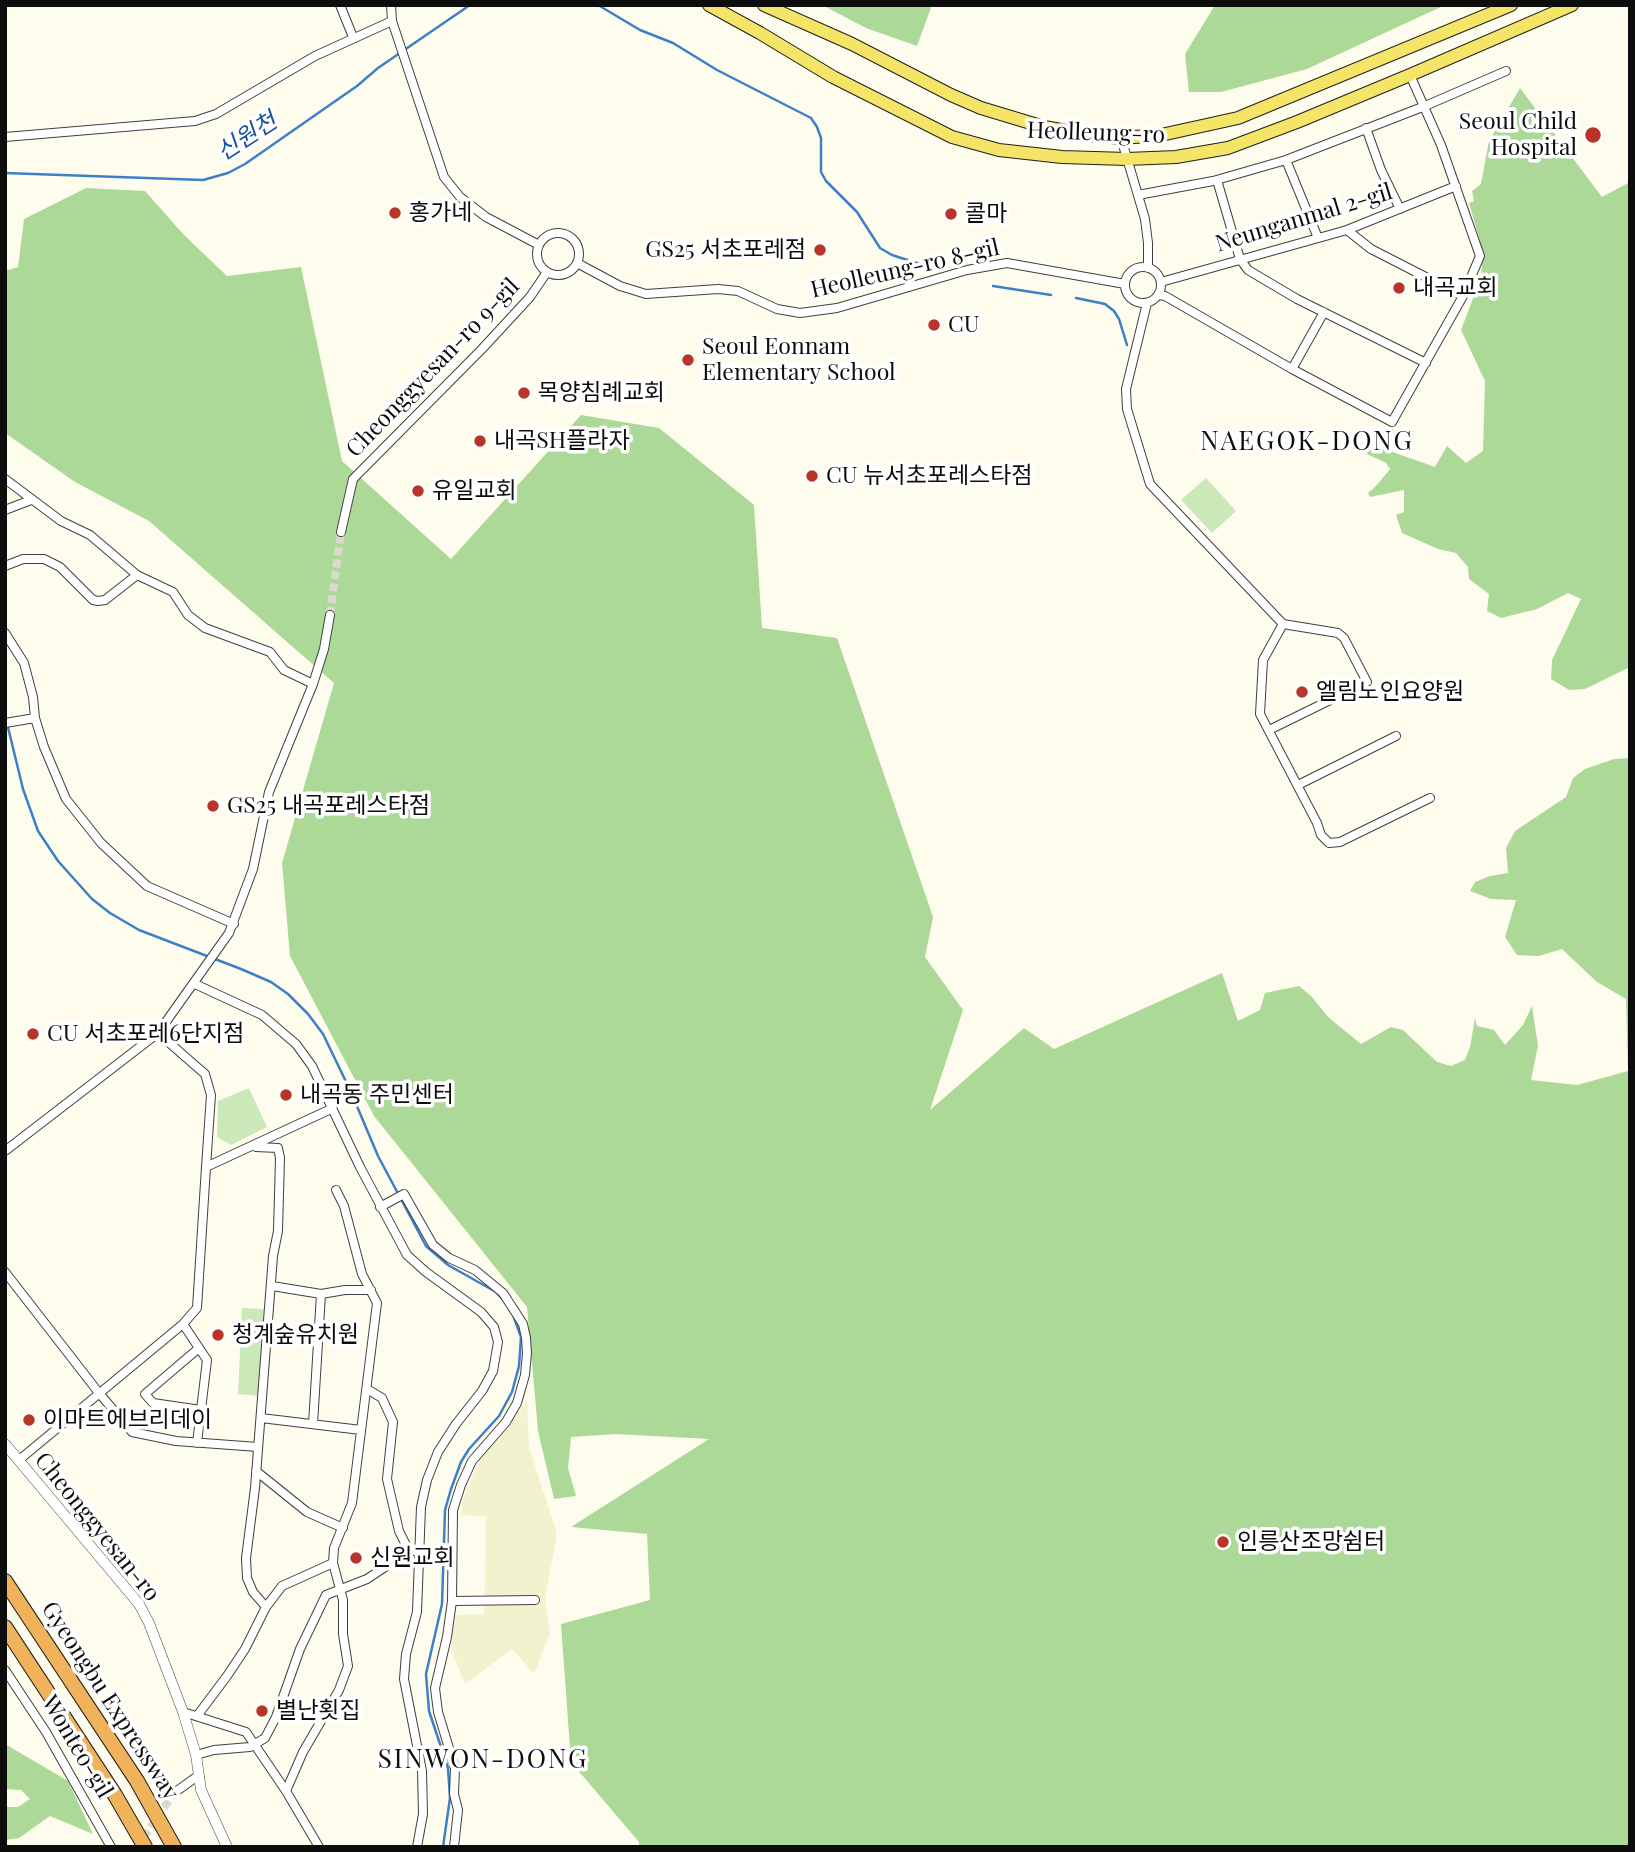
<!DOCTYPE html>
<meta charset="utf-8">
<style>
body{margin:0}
#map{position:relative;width:1635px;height:1852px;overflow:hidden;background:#fefded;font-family:"Playfair Display",serif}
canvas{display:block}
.frame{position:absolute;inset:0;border:7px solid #0d0d0d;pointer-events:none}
</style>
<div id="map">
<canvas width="1635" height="1852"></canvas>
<div class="frame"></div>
</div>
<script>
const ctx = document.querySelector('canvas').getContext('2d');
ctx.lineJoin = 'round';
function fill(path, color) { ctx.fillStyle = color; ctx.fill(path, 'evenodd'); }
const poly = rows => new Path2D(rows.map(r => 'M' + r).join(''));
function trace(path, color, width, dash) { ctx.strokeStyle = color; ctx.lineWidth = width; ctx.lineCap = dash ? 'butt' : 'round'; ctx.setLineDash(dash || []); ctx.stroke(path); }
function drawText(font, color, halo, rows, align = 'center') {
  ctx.font = font + ' "Playfair Display","Noto Sans KR",serif'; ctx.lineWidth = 7; ctx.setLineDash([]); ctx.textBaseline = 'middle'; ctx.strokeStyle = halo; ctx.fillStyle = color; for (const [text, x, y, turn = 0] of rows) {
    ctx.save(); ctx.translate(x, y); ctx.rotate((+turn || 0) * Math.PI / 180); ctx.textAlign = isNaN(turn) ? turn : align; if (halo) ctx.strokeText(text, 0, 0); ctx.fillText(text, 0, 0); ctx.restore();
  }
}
fill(poly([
 [527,1400,529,1447,557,1533,545,1599,550,1634,534,1674,512,1649,465,1684,451,1649,456,1615,484,1614,486,1516,461,1515,463,1499,480,1458,508,1429]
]), '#f2f3ce');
fill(poly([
 [1206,478,1236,511,1212,533,1181,500],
 [249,1088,267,1127,231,1145,217,1137,218,1101],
 [242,1308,264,1309,260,1396,238,1394]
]), '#cbe8b8');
fill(poly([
 [822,5,932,5,917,46,866,28],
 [1215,5,1445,5,1307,69,1221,92,1189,92,1185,54],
 [1520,88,1602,197,1630,182,1630,667,1585,689,1569,690,1551,679,1552,660,1581,599,1568,593,1537,609,1501,618,1487,611,1489,594,1469,579,1468,567,1456,553,1438,549,1402,533,1396,515,1404,512,1404,490,1370,497,1368,493,1377,485,1390,469,1386,463,1367,454,1370,444,1435,467,1447,446,1466,463,1483,451,1485,381,1461,330,1481,278,1483,252,1469,203,1474,201,1472,191,1481,184,1489,141],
 [86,188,145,191,184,235,227,276,301,267,342,461,451,559,581,415,659,428,754,505,762,628,837,638,933,917,925,957,963,1010,930,1110,1024,1028,1054,1049,1222,973,1238,1021,1260,1010,1265,993,1299,986,1312,997,1328,1017,1361,1044,1391,1027,1403,1030,1437,1062,1451,1066,1465,1060,1470,1047,1475,1018,1477,1026,1494,1030,1505,1045,1523,1025,1532,1006,1538,1046,1531,1080,1577,1085,1628,1071,1626,999,1597,982,1562,949,1539,956,1517,955,1505,937,1516,900,1491,899,1470,891,1475,882,1490,876,1508,873,1506,848,1515,831,1566,797,1573,778,1585,769,1614,759,1630,758,1630,1847,639,1847,639,1842,571,1762,561,1624,650,1600,647,1534,571,1527,709,1439,616,1434,571,1437,568,1468,576,1496,554,1499,538,1431,527,1307,374,1116,290,956,282,863,334,683,149,521,75,482,5,433,5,271,18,267,24,219],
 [5,1744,68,1781,93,1834,50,1816,19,1838,5,1840,5,1807,18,1807,30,1799,21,1790,5,1789]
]), '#acd898');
trace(poly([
 [598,5,640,30,673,43,717,70,811,118,817,127,821,138,821,172,826,181,857,212,880,248,892,255,932,268],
 [5,173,203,180,228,173,245,164,357,86,378,68,470,5],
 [993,286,1051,295],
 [1076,298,1105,304,1114,311,1119,319,1127,345],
 [5,715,23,789,38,831,58,861,92,899,110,913,139,930,241,969,271,982,288,994,308,1014,323,1034,351,1092,378,1156,426,1246,448,1265,496,1292,504,1301],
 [443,1847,450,1798,448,1768,429,1711,426,1674,442,1604,445,1510,451,1489,461,1462,469,1449,499,1416,512,1392,519,1366,521,1337,513,1315]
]), '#3d7fc9', 2.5);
trace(poly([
 [330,615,341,532],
 [137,1847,174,1793]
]), '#dad9cb', 8, [8, 4]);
const minor = poly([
 [340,5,353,37],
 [391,5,392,21,444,177,460,197,486,217,539,245],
 [1366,128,1381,170,1400,209],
 [5,137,195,121,216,114,315,56,392,21],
 [1121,138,1145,219,1148,243,1148,268],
 [1286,160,1318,238],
 [1217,180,1240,259,1248,270,1297,299,1426,363],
 [1138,195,1213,181,1286,160,1425,106,1506,71],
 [1347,230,1371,249,1463,296],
 '537 254a21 21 0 1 1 42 0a21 21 0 1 1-42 0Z',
 [577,263,620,286,646,294,718,289,738,291,777,309,800,313,837,308,967,270,1007,263,1125,284],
 '1125 285a18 18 0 1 1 36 0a18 18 0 1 1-36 0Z',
 [1161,282,1347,230,1456,186],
 [1159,295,1165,296,1292,369,1392,422,1463,296,1480,256,1441,145,1410,75],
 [1147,303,1126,389,1127,409,1150,484,1283,624,1263,660,1260,714,1317,823,1321,835,1329,843,1340,842,1430,798],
 [1292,369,1324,312],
 [5,479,61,521,90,535,137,575,173,592,188,615,205,628,270,652,284,670,313,684],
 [5,510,31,500],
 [341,532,353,479,482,349,530,297,547,272],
 [5,566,23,559,44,559,60,567,93,600,98,601,105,600,137,575],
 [5,633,24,663,33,697,35,718,44,747,66,799,101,843,147,886,234,924],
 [5,723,35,718],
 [1269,730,1367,682,1344,638,1338,633,1283,624],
 [1298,785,1396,736],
 [195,984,262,1015,296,1044,312,1066,360,1167,407,1255,426,1272,481,1312,494,1327,498,1342,493,1371,482,1391,456,1424,438,1452,427,1480,421,1507,417,1612,406,1654,404,1679,422,1771,423,1814,417,1847],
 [158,1033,205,1074,211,1095,206,1167],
 [256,1147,278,1148,280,1158,278,1231,273,1256,255,1488,246,1558,247,1578,253,1592,266,1607],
 [5,1151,158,1033,229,933,253,869,269,792,313,684,324,649,330,615],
 [380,1207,404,1194,433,1245,449,1258,475,1270,503,1293,523,1324,526,1338,527,1353,525,1375,517,1403,506,1422,472,1461,461,1485,453,1510,452,1601,447,1637,435,1688,438,1712,455,1768,454,1794,458,1810,454,1847],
 [5,1272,99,1393,132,1432,176,1441,258,1447],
 [272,1286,321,1294,345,1290,371,1290],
 [183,1324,207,1360,197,1443],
 [199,1348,145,1394,153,1403,201,1410],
 [367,1389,382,1398,393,1422,387,1479,399,1531,409,1551],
 [261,1418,361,1430],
 [313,1424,321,1294],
 [19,1460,183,1324,197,1308,206,1167,331,1109],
 [256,1471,307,1512,343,1528],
 [452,1601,535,1600],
 [5,1670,46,1732,111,1847],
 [183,1712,246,1732,286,1791,319,1847],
 [197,1716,227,1676,245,1649,266,1607,282,1586,333,1563],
 [196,1755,214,1750,250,1747,265,1738,276,1717,300,1649,326,1595,367,1579,409,1551,418,1551],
 [286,1791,303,1752,339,1690,348,1666,343,1634,343,1600,333,1563,334,1548,352,1503,377,1303,362,1274,344,1206,336,1190],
 [174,1793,199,1775]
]);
const tertiary = poly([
 [5,1444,139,1604,149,1623,183,1712,196,1755,201,1790,227,1847]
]);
const primary = poly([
 [709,5,760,33,833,77,952,137,999,150,1062,157,1127,159,1176,157,1228,148,1297,122,1410,75,1572,5],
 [764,5,852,44,951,95,981,108,1044,127,1089,135,1121,138,1161,135,1238,118,1511,5]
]);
const motorway = poly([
 [5,1581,137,1781,174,1847],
 [5,1627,115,1795,145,1847]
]);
trace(minor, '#404040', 10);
trace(tertiary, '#404040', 11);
trace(primary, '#1e1e1e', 14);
trace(motorway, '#1e1e1e', 16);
trace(minor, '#fff', 8);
trace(tertiary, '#fff', 10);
trace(primary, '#f4e468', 12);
trace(motorway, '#f0b25a', 14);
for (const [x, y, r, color] of [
 [1593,135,9,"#b93529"],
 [395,213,7,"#b93529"],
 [951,214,7,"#b93529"],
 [820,250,7,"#b93529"],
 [1399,288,7,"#b93529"],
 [934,325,7,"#b93529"],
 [688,360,7,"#b93529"],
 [524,393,7,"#b93529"],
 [480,441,7,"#b93529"],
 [812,476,7,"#b93529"],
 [418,491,7,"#b93529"],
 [1302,692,7,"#b93529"],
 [213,806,7,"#b93529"],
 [33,1034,7,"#b93529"],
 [286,1095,7,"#b93529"],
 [218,1335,7,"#b93529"],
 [29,1420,7,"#b93529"],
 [1223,1542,7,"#b93529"],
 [356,1558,7,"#b93529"],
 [262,1711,7,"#b93529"]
]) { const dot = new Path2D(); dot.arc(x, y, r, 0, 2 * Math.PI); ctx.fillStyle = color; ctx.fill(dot); trace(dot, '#fff', 2.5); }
drawText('23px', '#0d0d0d', '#fff', [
 ["Seoul Child",1577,122,"right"],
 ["Hospital",1577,148,"right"],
 ["홍가네",409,213],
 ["콜마",965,214],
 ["GS25 서초포레점",806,250,"right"],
 ["내곡교회",1413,288],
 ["CU",948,325],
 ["Seoul Eonnam",702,347],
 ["Elementary School",702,373],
 ["목양침례교회",538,393],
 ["내곡SH플라자",494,441],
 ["CU 뉴서초포레스타점",826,476],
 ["유일교회",432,491],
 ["엘림노인요양원",1316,692],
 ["GS25 내곡포레스타점",227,806],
 ["CU 서초포레6단지점",47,1034],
 ["내곡동 주민센터",300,1095],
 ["청계숲유치원",232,1335],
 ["이마트에브리데이",43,1420],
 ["인릉산조망쉼터",1237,1542],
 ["신원교회",370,1558],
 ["별난횟집",276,1711]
], 'left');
drawText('23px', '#0d0d0d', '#fff', [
 ["Heolleung-ro",1096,133,2],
 ["Neunganmal 2-gil",1304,218,-17],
 ["Heolleung-ro 8-gil",905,269,-13],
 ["Cheonggyesan-ro 9-gil",433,368,-46],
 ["Cheonggyesan-ro",97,1527,51],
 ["Gyeongbu Expressway",110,1701,57],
 ["Wonteo-gil",77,1747,59]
]);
drawText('italic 24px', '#1a529b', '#fff', [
 ["신원천",247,137,-33]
]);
ctx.letterSpacing = '2px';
drawText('26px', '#0d0d0d', '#fff', [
 ["NAEGOK-DONG",1307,442],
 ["SINWON-DONG",483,1760]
]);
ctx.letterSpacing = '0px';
</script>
